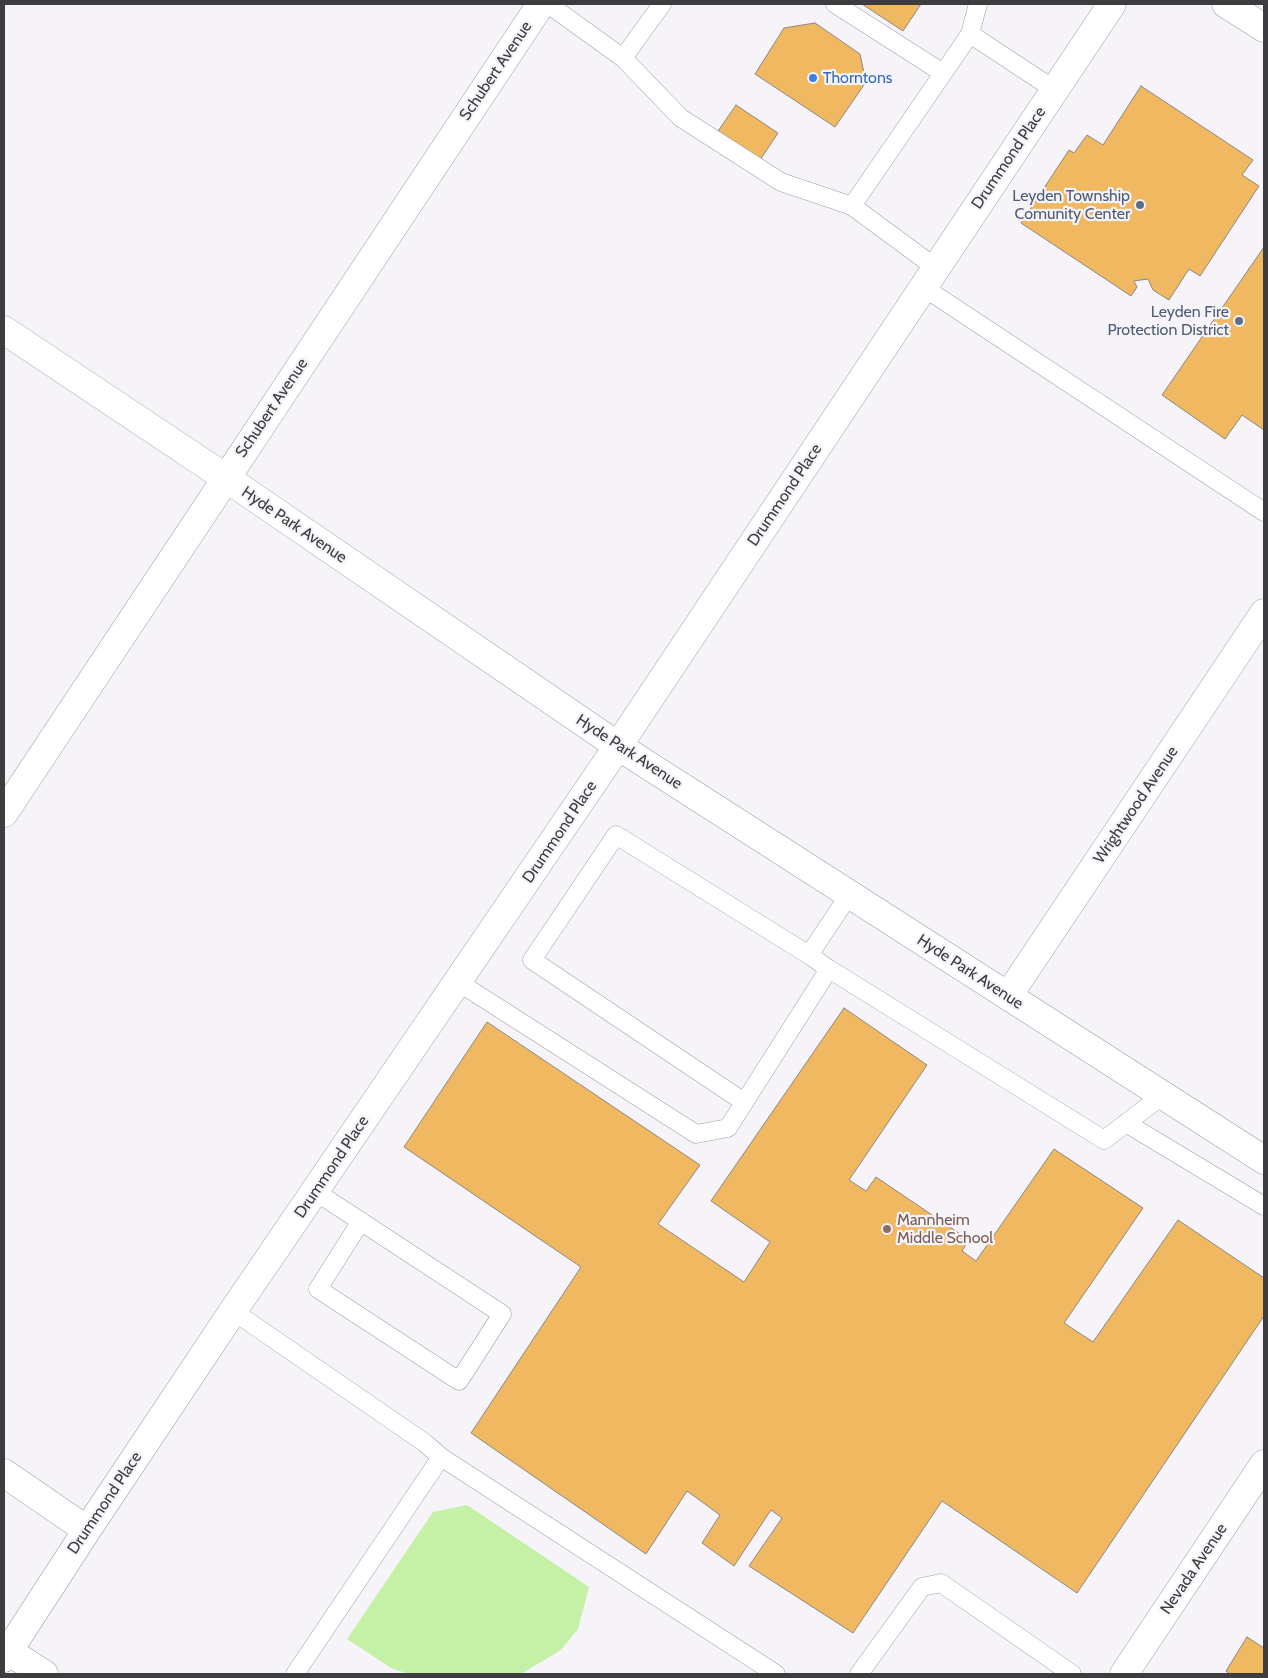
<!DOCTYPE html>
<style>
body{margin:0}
#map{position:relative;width:1268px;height:1678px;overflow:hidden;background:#f6f3f9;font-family:Cabin,sans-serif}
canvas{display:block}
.frame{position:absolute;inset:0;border:5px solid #3d3c3f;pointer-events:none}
</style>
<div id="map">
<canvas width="1268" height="1678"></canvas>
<div class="frame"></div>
</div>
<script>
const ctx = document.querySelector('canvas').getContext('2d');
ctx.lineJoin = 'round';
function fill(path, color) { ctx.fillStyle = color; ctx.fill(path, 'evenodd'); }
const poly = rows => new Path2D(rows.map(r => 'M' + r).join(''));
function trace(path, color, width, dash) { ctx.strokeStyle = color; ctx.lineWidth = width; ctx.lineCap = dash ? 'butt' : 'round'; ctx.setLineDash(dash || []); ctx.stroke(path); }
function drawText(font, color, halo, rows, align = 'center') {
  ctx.font = font + ' Cabin,sans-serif'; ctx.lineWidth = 4.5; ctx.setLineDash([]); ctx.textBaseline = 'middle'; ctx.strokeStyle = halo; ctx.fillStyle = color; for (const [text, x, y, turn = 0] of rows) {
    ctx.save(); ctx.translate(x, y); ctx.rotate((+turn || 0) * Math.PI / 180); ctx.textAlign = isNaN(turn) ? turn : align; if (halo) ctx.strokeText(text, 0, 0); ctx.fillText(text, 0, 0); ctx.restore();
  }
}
fill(poly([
 [467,1505,589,1587,578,1629,561,1650,521,1674,409,1674,391,1668,347,1639,433,1512]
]), '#c5f1a6');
const building = poly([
 [862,4,921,4,903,31,862,4],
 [815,23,860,54,866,82,835,127,755,74,784,28,815,23],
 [1141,86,1253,160,1242,175,1259,186,1200,276,1189,269,1169,300,1153,290,1148,279,1134,281,1137,287,1131,296,1021,223,1069,150,1074,153,1087,135,1103,145,1141,86],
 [736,105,778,133,758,163,716,134,736,105],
 [1264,247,1264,430,1242,415,1225,439,1162,395,1264,247],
 [844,1008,927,1065,849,1180,866,1191,876,1177,969,1240,962,1251,976,1261,1054,1149,1143,1208,1064,1323,1093,1342,1178,1220,1264,1278,1264,1316,1077,1593,942,1501,853,1633,749,1566,782,1518,771,1510,734,1566,702,1543,720,1515,687,1491,646,1554,471,1433,581,1267,404,1147,487,1022,700,1165,658,1224,744,1282,770,1242,711,1201,844,1008],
 [1247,1637,1264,1648,1264,1674,1230,1674,1226,1671,1247,1637]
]);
fill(building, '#f0b860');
trace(building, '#8b8782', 1);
const service = poly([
 [548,4,623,58,681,118,781,182,852,206,936,268],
 [835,4,943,73],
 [970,34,978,4],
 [623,58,662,4],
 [852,206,970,34,1055,90],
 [923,287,1264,512],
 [849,895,809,955,829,969,1104,1140,1163,1095],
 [458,982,696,1134,728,1128,829,969],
 [744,1102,532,960,616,835,809,955],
 [1126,1123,1264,1206],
 [316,1192,502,1314,459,1381,318,1289,361,1221],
 [233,1311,425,1443,441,1457],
 [295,1674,441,1457,776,1674],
 [859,1674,922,1587,941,1583,1072,1674]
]);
const minor = poly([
 [4,330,226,478,618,746,1264,1160],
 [4,813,541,4],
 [1008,996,1264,613],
 [4,1473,87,1530],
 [8,1651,44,1674],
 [4,1658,87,1530,233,1311,618,746,1112,4],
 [1124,1674,1264,1464]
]);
const primary = poly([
 [1226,4,1264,28]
]);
trace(service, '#a09ea3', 19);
trace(minor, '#a09ea3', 29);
trace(primary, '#a09ea3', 29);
trace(service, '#fff', 18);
trace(minor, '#fff', 28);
trace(primary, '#fff', 28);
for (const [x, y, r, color] of [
 [813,78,5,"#3f7fe0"],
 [1140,205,5,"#5c6f8a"],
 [1239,321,5,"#5c6f8a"],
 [887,1229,5,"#8d6e63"]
]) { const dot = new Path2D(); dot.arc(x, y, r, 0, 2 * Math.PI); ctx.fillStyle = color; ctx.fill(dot); trace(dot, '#f6f3f9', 2); }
drawText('16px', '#3d3c3f', '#f6f3f9', [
 ["Schubert Avenue",496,71,-56],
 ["Drummond Place",1009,158,-56],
 ["Schubert Avenue",272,408,-56],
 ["Drummond Place",785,495,-56],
 ["Hyde Park Avenue",294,525,34],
 ["Hyde Park Avenue",629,752,33],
 ["Wrightwood Avenue",1136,805,-56],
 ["Drummond Place",560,832,-56],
 ["Hyde Park Avenue",970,972,33],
 ["Drummond Place",332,1167,-56],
 ["Drummond Place",105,1503,-56],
 ["Nevada Avenue",1194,1569,-56]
]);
drawText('16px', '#366cbe', '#f6f3f9', [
 ["Thorntons",823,78]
], 'left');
drawText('16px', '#4e5e75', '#f6f3f9', [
 ["Leyden Township",1130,196],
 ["Comunity Center",1130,214],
 ["Leyden Fire",1229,312],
 ["Protection District",1229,330]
], 'right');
drawText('16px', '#785e54', '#f6f3f9', [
 ["Mannheim",897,1220],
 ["Middle School",897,1238]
], 'left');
</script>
